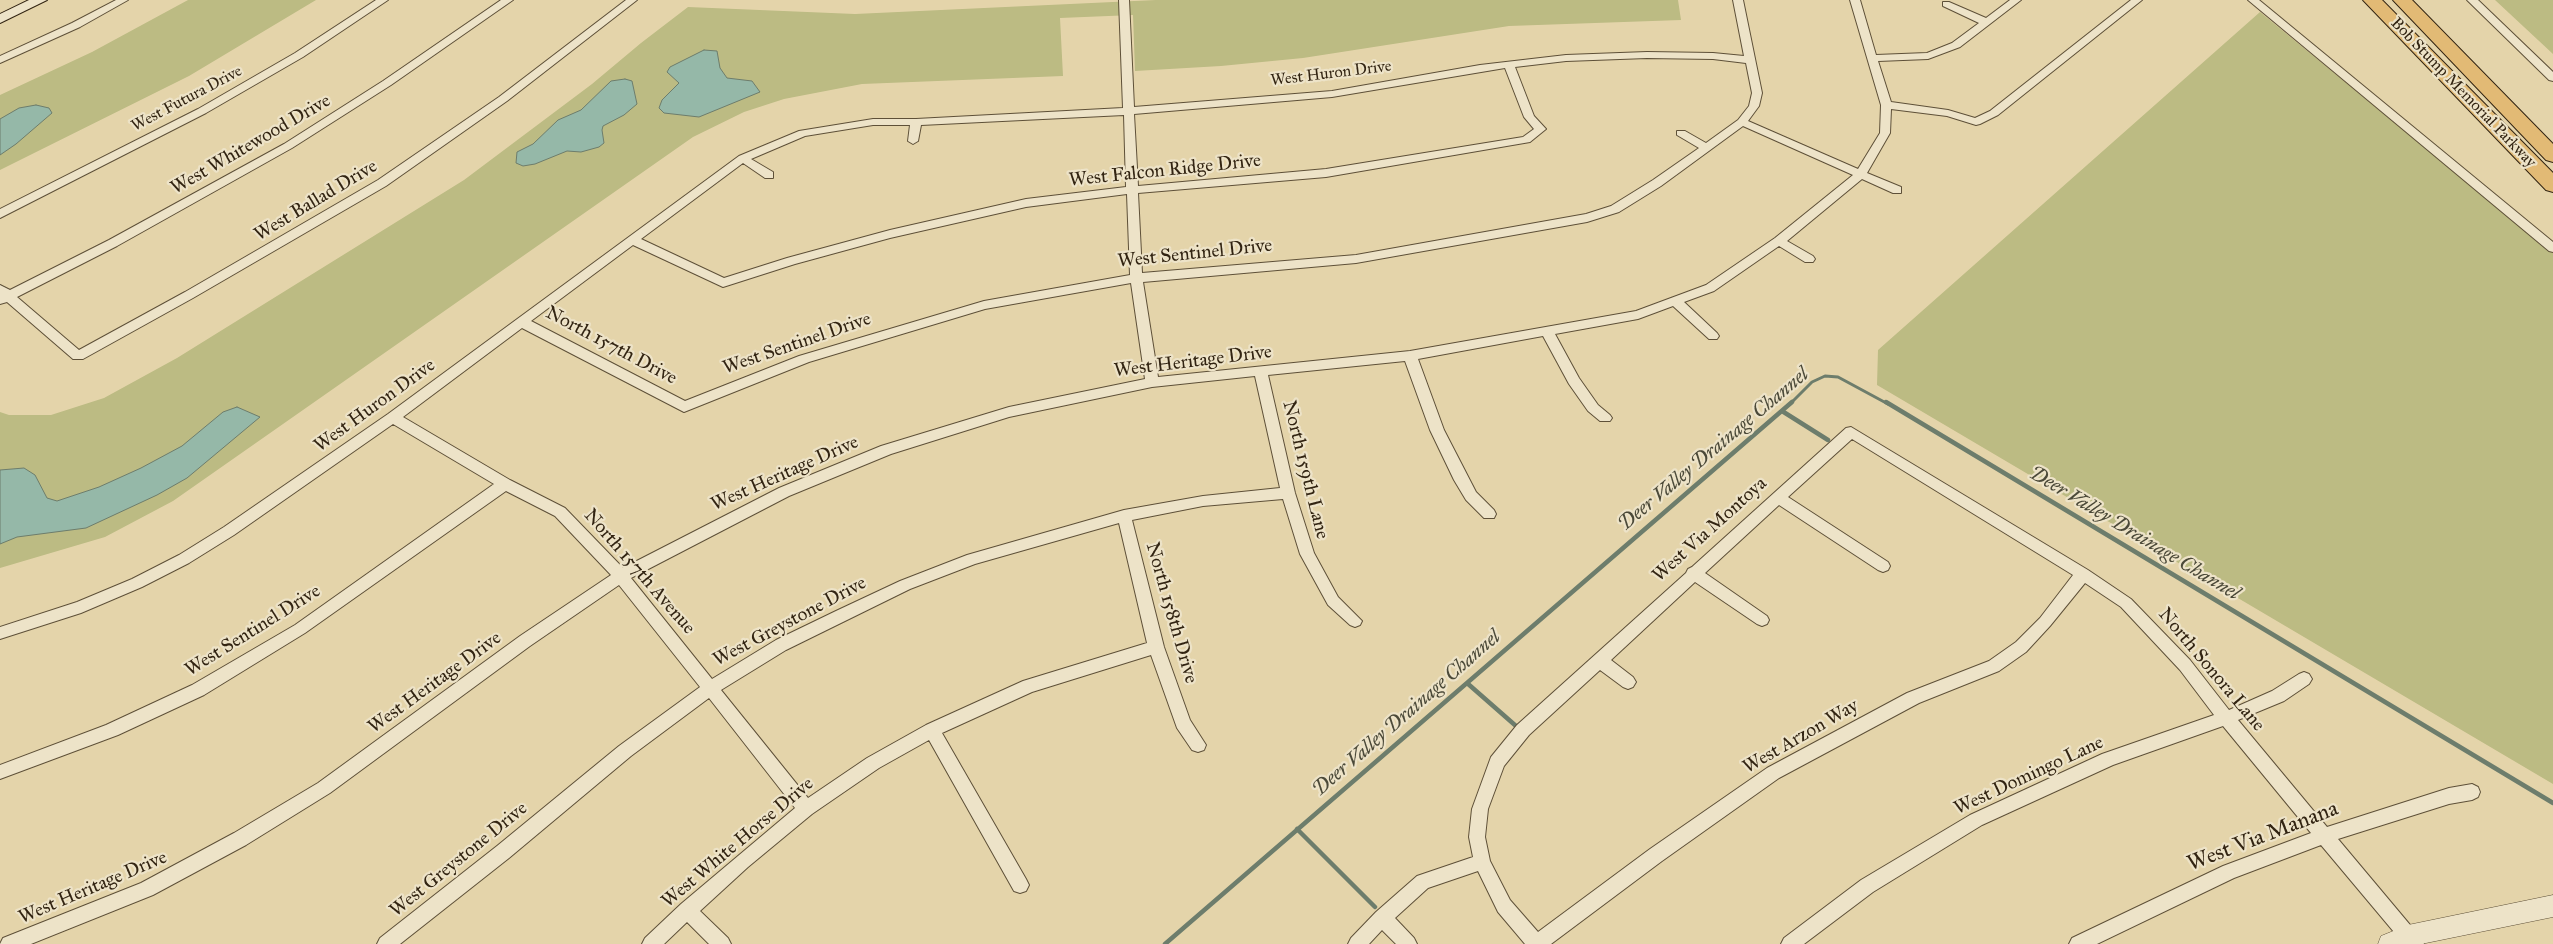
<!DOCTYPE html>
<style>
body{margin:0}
canvas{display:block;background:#e4d4aa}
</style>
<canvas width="2553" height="944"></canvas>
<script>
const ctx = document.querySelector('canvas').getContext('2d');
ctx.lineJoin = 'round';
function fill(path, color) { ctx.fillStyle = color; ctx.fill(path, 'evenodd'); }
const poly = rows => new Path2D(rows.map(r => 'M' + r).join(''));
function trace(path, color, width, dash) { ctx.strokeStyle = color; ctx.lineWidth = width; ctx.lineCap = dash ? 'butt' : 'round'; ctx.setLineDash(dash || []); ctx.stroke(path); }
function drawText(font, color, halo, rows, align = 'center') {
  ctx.font = font + ' "IM FELL Great Primer",serif'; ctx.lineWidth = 4.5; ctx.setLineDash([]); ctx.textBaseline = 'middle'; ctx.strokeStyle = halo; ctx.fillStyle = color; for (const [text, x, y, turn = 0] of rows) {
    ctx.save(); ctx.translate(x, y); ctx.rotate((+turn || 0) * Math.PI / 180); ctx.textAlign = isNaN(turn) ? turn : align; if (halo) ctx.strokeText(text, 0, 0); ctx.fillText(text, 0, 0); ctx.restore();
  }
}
fill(poly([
 [188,0,316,0,189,76,0,170,0,95,92,52],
 [1156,0,1678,0,1681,20,1509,26,1303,58,1221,66,1135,71,1133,15,1060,18,1063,76,862,84,784,99,744,112,693,137,173,501,105,537,0,568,0,412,9,415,51,415,104,398,177,358,464,180,592,84,641,43,688,7,855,14],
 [2495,0,2553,0,2553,54],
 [2260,12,2553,253,2553,784,1877,385,1878,350]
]), '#bcbb83');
const water = poly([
 [704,50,717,51,720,68,727,78,752,81,760,92,699,117,664,113,659,108,662,100,679,83,667,72,670,67,704,50],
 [625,79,632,81,637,104,624,115,603,126,602,130,604,143,599,147,581,152,567,151,535,164,523,166,516,163,517,152,533,144,558,120,581,110,611,81,625,79],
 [36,105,49,108,52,113,16,144,0,155,0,119,19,108,36,105],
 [237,407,260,417,187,478,157,495,86,528,17,537,0,544,0,470,24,468,35,475,47,498,57,501,99,487,141,468,182,446,223,412,237,407]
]);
fill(water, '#95b8a8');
trace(water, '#6d7d6c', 1);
trace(poly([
 [1790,404,1812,382,1825,376,1838,377,1888,404]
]), '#6d7d6c', 3);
trace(poly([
 [1886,402,2553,803],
 [1782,411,1828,440],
 [1467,683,1516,726],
 [1297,829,1375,907],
 [1165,944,1792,402]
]), '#6d7d6c', 4.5);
const minor = poly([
 [116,0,128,0,80,27,0,63,0,56,72,23,116,0],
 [376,0,388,0,303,57,206,113,0,218,0,209,198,109,295,53,376,0],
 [501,0,513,0,391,85,292,148,117,246,17,297,79,350,185,292,378,180,499,97,626,0,637,0,507,101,386,186,193,298,83,359,73,359,7,302,0,304,0,285,10,290,109,240,284,144,383,81,501,0],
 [1119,0,1129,0,1134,107,1332,91,1480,65,1566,55,1647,52,1713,53,1744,56,1733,0,1743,0,1762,93,1759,106,1748,121,1858,169,1880,133,1881,105,1850,0,1860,0,1876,55,1927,53,1952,43,1979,23,1943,6,1943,2,1949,2,1986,18,2010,0,2021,0,1960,47,1928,59,1878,61,1891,102,1948,110,1975,118,1990,111,2131,0,2142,0,1998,115,1980,124,1976,125,1947,116,1891,109,1890,133,1867,173,1901,187,1901,193,1893,193,1862,179,1787,241,1813,256,1815,259,1813,262,1805,262,1779,246,1714,291,1684,302,1717,333,1719,336,1717,339,1709,339,1673,306,1638,319,1555,334,1579,378,1598,405,1610,415,1612,418,1610,421,1600,421,1588,411,1569,384,1543,336,1418,359,1444,430,1476,492,1494,510,1496,514,1494,518,1484,518,1466,500,1454,480,1430,430,1405,361,1268,375,1295,493,1314,553,1338,597,1362,621,1360,625,1355,627,1350,625,1328,605,1300,554,1283,499,1203,506,1132,520,1164,647,1190,720,1206,745,1204,750,1198,752,1192,750,1177,728,1151,655,1032,692,942,733,1026,879,1029,885,1026,891,1020,893,1014,891,929,740,879,768,812,814,748,867,700,911,728,938,731,944,709,944,687,922,664,944,642,944,645,938,681,904,795,808,709,698,631,756,509,858,400,944,377,944,380,938,497,846,619,746,700,687,619,585,530,646,330,793,246,845,153,895,31,944,0,944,3,938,141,883,234,833,318,783,520,636,611,575,555,516,506,491,305,633,204,695,118,735,0,779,0,765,106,725,192,685,295,625,494,484,393,424,234,535,189,563,142,587,81,613,0,639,0,627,77,602,132,579,179,555,224,527,388,414,739,156,799,131,873,119,916,119,1123,108,1119,0],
 [1647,58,1713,59,1746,63,1752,93,1749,106,1738,120,1706,143,1685,131,1677,131,1677,135,1699,148,1653,180,1611,206,1586,214,1356,255,1142,273,1138,193,1326,177,1530,142,1546,129,1534,116,1515,67,1566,61,1647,58],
 [1505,68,1524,117,1534,129,1523,137,1326,169,1138,186,1134,114,1332,97,1505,68],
 [1124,115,1126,187,1026,199,890,230,787,258,724,278,641,239,743,163,765,178,773,178,773,172,751,159,805,136,873,125,910,125,908,141,913,144,918,141,921,125,1124,115],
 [1743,126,1853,175,1775,238,1706,285,1636,311,1410,351,1158,377,1143,282,1356,263,1587,222,1619,212,1661,186,1743,126],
 [1127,194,1130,275,984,301,799,356,685,401,531,321,633,245,723,287,795,264,890,238,1026,207,1127,194],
 [1131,283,1145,379,1009,407,881,446,779,488,623,568,565,508,510,480,403,417,522,328,684,412,809,362,985,309,1131,283],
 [1255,376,1280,488,1203,496,1124,510,967,555,900,581,836,611,776,640,712,679,631,578,789,496,891,454,1009,417,1152,387,1255,376],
 [1119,523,1147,643,1023,681,926,725,867,758,808,798,721,690,786,650,910,589,975,564,1119,523],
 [2248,0,2259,0,2553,242,2553,252,2549,251,2248,0],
 [2467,0,2478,0,2553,72,2553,81,2549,80,2467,0],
 [1851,427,2088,570,2131,599,2190,660,2229,710,2272,691,2299,674,2304,672,2309,674,2312,679,2309,684,2284,701,2238,720,2327,827,2449,788,2472,784,2478,787,2480,792,2478,797,2472,800,2449,804,2338,839,2421,938,2424,944,2404,944,2321,845,2234,878,2097,944,2069,944,2072,938,2223,866,2311,833,2223,726,2113,765,1982,825,1873,892,1804,944,1781,944,1784,938,1861,880,1970,815,2102,754,2214,715,2180,670,2121,607,2085,583,2050,626,2026,652,1999,671,1919,703,1779,778,1662,861,1551,944,1525,944,1498,912,1478,871,1428,888,1395,918,1414,938,1417,944,1396,944,1382,930,1369,944,1348,944,1351,938,1376,912,1417,876,1473,857,1469,837,1472,809,1491,757,1517,725,1686,573,1688,569,1692,567,1846,428,1851,427],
 [1852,439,2073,575,2040,618,2016,642,1989,661,1907,693,1767,768,1650,849,1538,932,1510,900,1490,861,1485,837,1488,809,1504,766,1529,735,1600,670,1623,687,1628,689,1633,687,1636,682,1633,677,1611,660,1695,582,1757,624,1762,626,1767,624,1769,620,1767,616,1705,573,1779,505,1878,570,1883,572,1888,570,1890,566,1888,562,1788,497,1852,439]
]);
const tertiary = poly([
 [2553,895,2553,917,2421,944,2378,944,2381,936,2408,925,2553,895]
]);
const secondary = poly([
 [29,0,47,0,0,23,0,14,29,0]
]);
const motorway = poly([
 [2363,0,2382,0,2553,173,2553,192,2546,190,2363,0],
 [2393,0,2412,0,2553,144,2553,162,2546,160,2393,0]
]);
trace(minor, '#5e5038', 2);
trace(tertiary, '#5e5038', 1);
trace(secondary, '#322412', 2);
trace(motorway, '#322412', 2);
fill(minor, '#ede3c8');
fill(tertiary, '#ede3c8');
fill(secondary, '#ede3c8');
fill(motorway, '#e2ba75');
drawText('16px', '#322412', '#ede3c8', [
 ["West Huron Drive",1331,74,-7],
 ["Bob Stump Memorial Parkway",2463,93,46],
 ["West Futura Drive",187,99,-28]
]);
drawText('19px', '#322412', '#ede3c8', [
 ["West Whitewood Drive",251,145,-30],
 ["West Falcon Ridge Drive",1165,171,-6],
 ["West Ballad Drive",316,201,-31],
 ["West Sentinel Drive",1195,254,-6],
 ["West Sentinel Drive",797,344,-19],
 ["North 157th Drive",611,346,28],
 ["West Heritage Drive",1193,362,-7],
 ["West Huron Drive",375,406,-36],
 ["North 159th Lane",1305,470,76],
 ["West Heritage Drive",785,474,-24],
 ["West Via Montoya",1710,530,-42],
 ["North 157th Avenue",639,572,49],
 ["North 158th Drive",1171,613,74],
 ["West Greystone Drive",790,622,-28],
 ["West Sentinel Drive",253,631,-32],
 ["North Sonora Lane",2211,670,50],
 ["West Heritage Drive",435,683,-36],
 ["West Arzon Way",1801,737,-30],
 ["West Domingo Lane",2029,776,-25],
 ["West White Horse Drive",738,843,-40],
 ["West Greystone Drive",459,860,-39],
 ["West Heritage Drive",93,888,-23]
]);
drawText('italic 20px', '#4b4938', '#ede3c8', [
 ["Deer Valley Drainage Channel",1714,450,-40],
 ["Deer Valley Drainage Channel",2134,534,31],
 ["Deer Valley Drainage Channel",1407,714,-41]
]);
drawText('22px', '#322412', '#ede3c8', [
 ["West Via Manana",2263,837,-21]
]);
</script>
